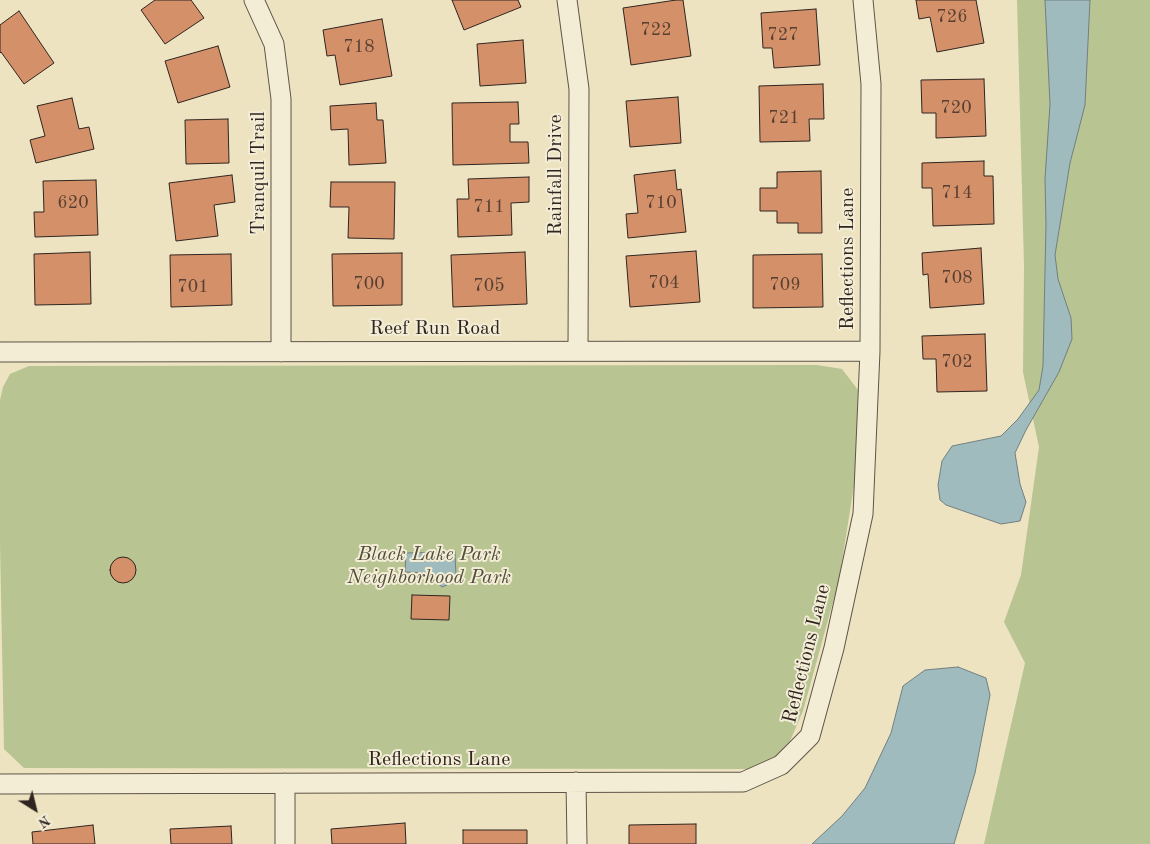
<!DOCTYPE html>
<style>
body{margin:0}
#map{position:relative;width:1150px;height:844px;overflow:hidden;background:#ede3c0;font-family:"Old Standard TT",serif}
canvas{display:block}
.north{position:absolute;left:10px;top:784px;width:50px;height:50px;-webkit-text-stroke:4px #f3edd6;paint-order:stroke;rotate:144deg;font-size:14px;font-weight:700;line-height:20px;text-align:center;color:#302420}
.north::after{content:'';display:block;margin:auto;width:18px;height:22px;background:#302420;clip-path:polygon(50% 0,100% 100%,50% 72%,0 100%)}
</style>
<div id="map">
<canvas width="1150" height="844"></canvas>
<div class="north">N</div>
</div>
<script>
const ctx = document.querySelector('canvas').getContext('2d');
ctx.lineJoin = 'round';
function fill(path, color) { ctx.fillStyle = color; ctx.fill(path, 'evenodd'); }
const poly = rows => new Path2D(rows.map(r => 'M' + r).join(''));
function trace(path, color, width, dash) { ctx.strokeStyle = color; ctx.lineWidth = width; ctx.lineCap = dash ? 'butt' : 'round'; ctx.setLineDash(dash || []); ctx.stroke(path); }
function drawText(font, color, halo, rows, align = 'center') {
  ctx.font = font + ' "Old Standard TT",serif'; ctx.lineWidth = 4; ctx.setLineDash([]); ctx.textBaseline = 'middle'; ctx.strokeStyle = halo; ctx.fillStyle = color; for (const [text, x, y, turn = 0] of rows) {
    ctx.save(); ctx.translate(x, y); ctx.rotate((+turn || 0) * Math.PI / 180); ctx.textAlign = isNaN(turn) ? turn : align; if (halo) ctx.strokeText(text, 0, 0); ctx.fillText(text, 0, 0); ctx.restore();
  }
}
fill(poly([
 [1017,0,1150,0,1150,844,984,844,1025,663,1004,622,1021,575,1039,447,1023,372,1024,266],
 [817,365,842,369,858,390,855,479,839,580,803,711,790,741,775,758,751,769,24,768,4,749,0,542,0,400,3,387,10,374,29,366]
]), '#b8c492');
const water = poly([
 [1045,0,1090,0,1085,105,1070,163,1055,255,1058,279,1071,318,1072,339,1059,372,1026,430,1015,453,1020,484,1026,502,1020,521,1001,524,946,505,940,500,938,485,942,461,952,446,1001,436,1018,419,1039,390,1043,366,1046,224,1045,179,1050,104,1045,0],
 [455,552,456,577,449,584,442,587,433,579,430,573,405,572,406,553,455,552],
 [958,667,986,678,990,695,975,773,954,844,812,844,842,816,865,788,891,733,903,686,925,670,958,667]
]);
fill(water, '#9fbbbe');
trace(water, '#737f7f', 1);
const building = poly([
 [155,0,191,0,204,18,165,44,141,10,155,0],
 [452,0,518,0,521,7,464,30,452,0],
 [676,0,683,0,691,56,631,65,623,8,676,0],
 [916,0,976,0,984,43,937,52,930,17,919,19,916,0],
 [816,9,820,65,774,68,772,48,763,48,761,13,816,9],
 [19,11,54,63,24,84,1,52,0,53,0,25,19,11],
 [382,19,392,76,340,85,335,55,327,56,323,30,382,19],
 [523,40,526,83,480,86,477,44,523,40],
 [218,46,230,87,178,103,165,61,218,46],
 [984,79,986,136,936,138,936,113,922,113,921,80,984,79],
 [823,84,824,119,809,119,810,141,760,142,759,86,823,84],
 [678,97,681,143,630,147,626,101,678,97],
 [72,98,79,129,89,127,94,149,36,163,30,140,45,136,37,106,72,98],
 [518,102,519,124,510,124,510,142,528,142,529,163,453,165,452,103,518,102],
 [376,103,377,120,383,120,386,163,349,165,348,129,331,130,330,106,376,103],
 [228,119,229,163,186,164,185,120,228,119],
 [984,161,984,176,993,176,994,224,933,226,932,188,922,188,922,163,984,161],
 [675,170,677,190,681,189,686,232,628,238,626,214,638,213,634,175,675,170],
 [821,171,822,233,798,233,798,223,777,223,777,211,760,211,760,188,777,188,777,172,821,171],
 [232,175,235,202,214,205,218,236,176,241,169,183,232,175],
 [529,177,529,202,511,203,512,235,458,237,457,199,469,199,468,179,529,177],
 [96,180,98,235,35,237,34,212,44,212,43,181,96,180],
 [331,182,395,182,394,239,348,238,349,207,330,207,331,182],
 [981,248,984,304,930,308,928,274,923,275,922,253,981,248],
 [696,251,700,302,630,307,626,256,696,251],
 [90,252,91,304,35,305,34,254,90,252],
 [525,252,527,304,453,307,451,255,525,252],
 [402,253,402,305,333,306,332,254,402,253],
 [231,254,232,305,171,307,170,255,231,254],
 [822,254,823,307,753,308,753,255,822,254],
 [985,334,987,391,937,392,936,359,923,359,922,336,985,334],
 '110 570a13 13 0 1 1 26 0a13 13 0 1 1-26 0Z',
 [412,595,450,596,449,620,411,619,412,595],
 [405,823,406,844,332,844,331,829,405,823],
 [696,824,696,844,629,844,629,825,696,824],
 [93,825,95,844,33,844,32,832,93,825],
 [231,826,232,844,171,844,170,829,231,826],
 [463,830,527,830,527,844,463,844,463,830]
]);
fill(building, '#d49169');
trace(building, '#302420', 1);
const minor = poly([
 [254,0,274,44,281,99,281,352],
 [567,0,579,89,578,351],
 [0,352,870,351],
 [576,782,577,844],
 [285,783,285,844],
 [0,784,743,782,781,765,810,736,834,648,863,514,870,351,871,84,863,0]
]);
trace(minor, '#5f5448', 21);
trace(minor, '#f3edd6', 19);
drawText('18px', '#593f32', null, [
 ["726",952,17],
 ["722",656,30],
 ["727",783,35],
 ["718",359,47],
 ["720",956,108],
 ["721",784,118],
 ["714",957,193],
 ["620",73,203],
 ["710",661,203],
 ["711",489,207],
 ["708",957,278],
 ["704",664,283],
 ["700",369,284],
 ["709",785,285],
 ["705",489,286],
 ["701",193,287],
 ["702",957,362]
]);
drawText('20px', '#302420', '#f3edd6', [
 ["Tranquil Trail",259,173,-90],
 ["Rainfall Drive",556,175,-90],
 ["Reflections Lane",848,259,-90],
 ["Reef Run Road",435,329],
 ["Reflections Lane",807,654,-76],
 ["Reflections Lane",439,760]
]);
drawText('italic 20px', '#524c3c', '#f3edd6', [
 ["Black Lake Park",429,555],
 ["Neighborhood Park",429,578]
]);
</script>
